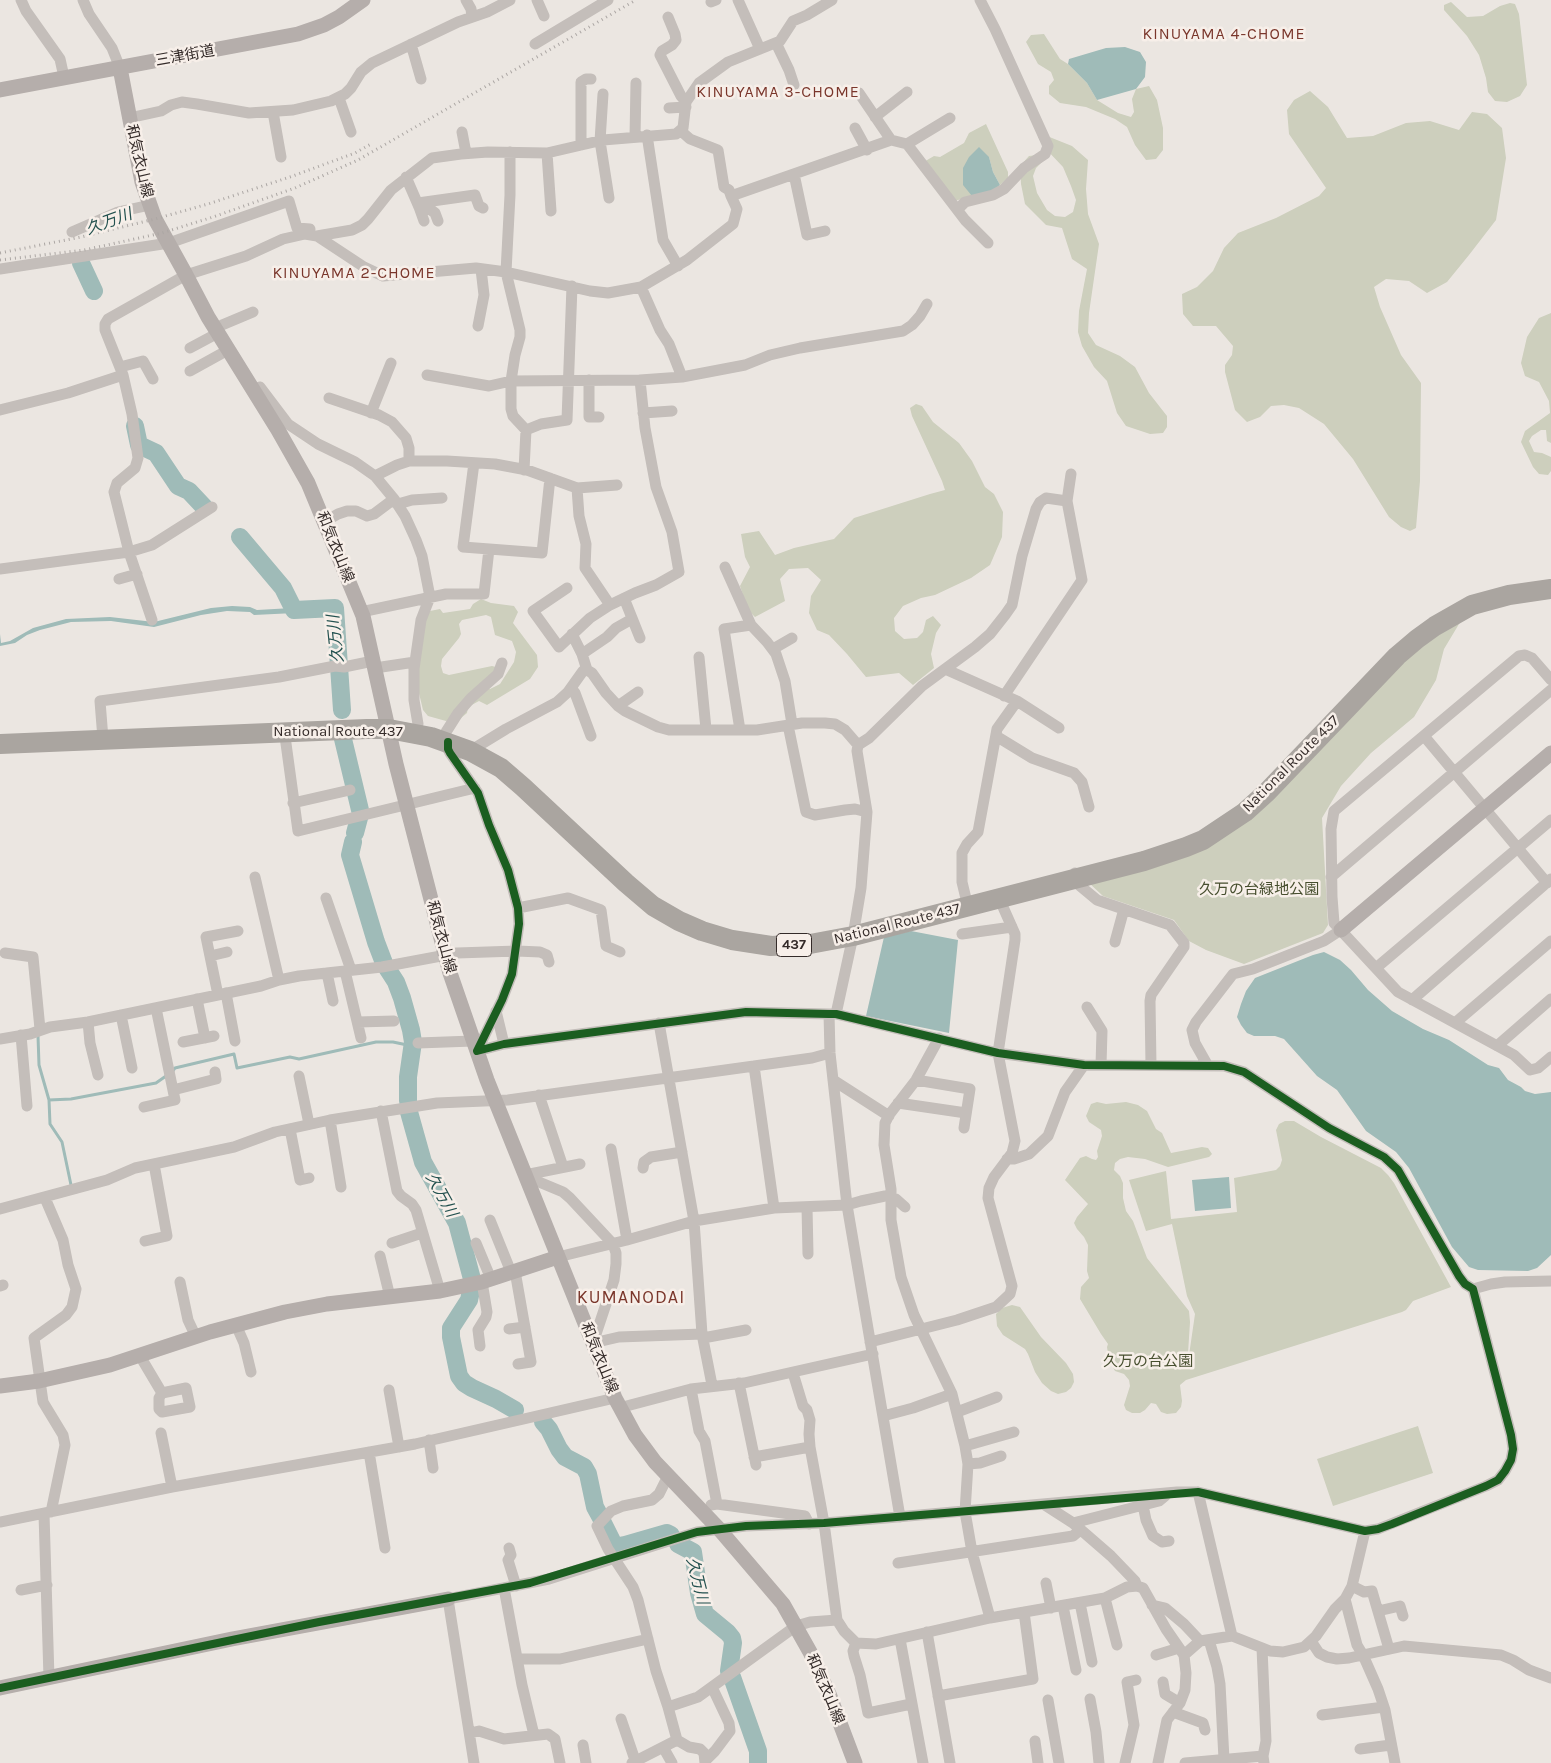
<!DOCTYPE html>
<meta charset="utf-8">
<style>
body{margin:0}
canvas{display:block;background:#ebe6e1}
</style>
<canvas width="1551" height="1763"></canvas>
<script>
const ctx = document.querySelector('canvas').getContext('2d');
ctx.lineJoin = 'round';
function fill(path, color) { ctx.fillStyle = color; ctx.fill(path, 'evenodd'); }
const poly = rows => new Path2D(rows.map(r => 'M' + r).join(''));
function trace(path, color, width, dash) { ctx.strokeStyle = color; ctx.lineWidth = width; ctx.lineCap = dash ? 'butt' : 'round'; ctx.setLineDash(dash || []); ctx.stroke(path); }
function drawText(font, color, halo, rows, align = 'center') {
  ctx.font = font + ' Karla,"Noto Sans JP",sans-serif'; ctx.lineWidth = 5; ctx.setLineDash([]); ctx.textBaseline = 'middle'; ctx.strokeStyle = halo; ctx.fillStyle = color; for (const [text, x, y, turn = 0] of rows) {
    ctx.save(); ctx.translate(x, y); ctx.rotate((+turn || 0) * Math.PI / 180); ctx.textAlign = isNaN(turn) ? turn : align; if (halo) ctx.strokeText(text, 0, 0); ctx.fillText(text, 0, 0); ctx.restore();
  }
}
fill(poly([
 [1451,2,1467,17,1483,16,1500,6,1510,3,1515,4,1519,14,1527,85,1520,96,1507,102,1495,101,1488,92,1486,78,1479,55,1467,36,1444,10,1444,5],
 [1044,34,1060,59,1068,64,1087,83,1097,100,1118,113,1131,117,1134,112,1132,99,1136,89,1149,86,1157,100,1163,128,1163,150,1156,159,1146,160,1135,145,1127,127,1115,119,1086,107,1060,103,1049,94,1049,86,1054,80,1051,72,1038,64,1026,42,1031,35],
 [1310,91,1328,107,1347,138,1373,136,1406,123,1430,121,1459,130,1472,112,1487,114,1502,128,1506,158,1496,220,1469,255,1447,282,1427,293,1409,281,1386,279,1374,287,1380,307,1401,355,1421,383,1420,481,1416,528,1410,531,1401,527,1389,517,1353,459,1324,424,1299,408,1284,405,1271,406,1260,417,1247,422,1235,410,1225,372,1225,365,1232,355,1233,346,1216,326,1193,326,1183,314,1182,294,1197,287,1213,271,1224,248,1238,233,1276,218,1319,196,1326,188,1289,134,1287,110,1294,100],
 [986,124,1008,172,1008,178,1000,185,993,172,989,157,972,196,951,202,922,163,934,156,940,157,964,143,969,133],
 [1042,134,1072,146,1088,160,1086,189,1088,214,1099,244,1089,313,1088,333,1096,345,1120,356,1135,367,1149,393,1167,416,1167,427,1163,433,1150,434,1126,426,1117,413,1107,381,1094,367,1082,346,1078,332,1079,311,1087,269,1072,259,1062,228,1046,225,1025,204,1021,184,1020,166,1029,156,1038,155,1042,162,1036,168,1033,176,1037,193,1047,210,1055,216,1065,217,1073,212,1076,200,1071,186,1063,167,1045,148,1038,137],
 [1551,313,1551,443,1547,441,1546,430,1541,430,1532,436,1529,441,1534,452,1542,453,1551,457,1551,471,1548,475,1539,474,1533,467,1521,442,1525,431,1550,413,1549,401,1539,382,1525,376,1521,363,1527,337,1539,318],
 [916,404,922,406,933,422,959,443,972,461,985,487,994,494,1003,512,1002,537,990,565,971,578,935,595,921,598,903,606,894,618,895,631,904,639,917,638,923,632,926,620,933,616,941,625,936,633,931,654,934,668,913,685,899,673,866,677,847,654,829,635,817,630,809,613,811,596,821,580,808,568,789,569,780,579,785,601,755,617,748,610,740,586,750,567,745,557,741,534,759,531,775,555,794,548,834,539,854,518,930,494,945,490,942,481,912,416,910,408],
 [481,599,491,603,514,606,518,612,513,623,537,655,538,667,530,679,487,705,479,701,468,707,467,713,461,718,446,721,428,716,423,710,418,689,419,662,425,621,430,611,440,609,443,613,470,609,473,604],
 [486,615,491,617,495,635,512,641,516,652,514,662,500,684,490,689,487,688,496,667,492,666,449,675,443,673,441,666,442,659,459,638,461,634,459,624,462,620],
 [1465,614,1444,649,1436,680,1414,717,1371,753,1341,786,1322,818,1328,925,1323,933,1244,964,1206,950,1189,941,1174,920,1103,896,1088,882,1177,858,1437,631],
 [1097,1102,1106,1104,1126,1102,1138,1105,1147,1111,1156,1129,1162,1133,1171,1153,1202,1147,1208,1148,1212,1154,1209,1157,1168,1167,1145,1159,1128,1157,1120,1159,1115,1163,1114,1170,1120,1176,1123,1183,1123,1198,1126,1211,1133,1221,1147,1258,1189,1311,1190,1322,1187,1369,1195,1314,1187,1296,1172,1224,1146,1231,1129,1180,1166,1171,1171,1219,1237,1212,1234,1178,1276,1170,1280,1166,1282,1160,1276,1130,1279,1124,1285,1121,1294,1121,1321,1137,1381,1168,1388,1175,1394,1183,1451,1287,1413,1301,1406,1310,1402,1312,1186,1380,1180,1385,1182,1401,1181,1407,1176,1413,1167,1414,1161,1412,1156,1404,1151,1403,1145,1410,1140,1413,1132,1413,1126,1410,1124,1405,1130,1386,1129,1380,1124,1374,1115,1371,1109,1360,1107,1347,1108,1344,1101,1334,1080,1299,1081,1287,1089,1278,1087,1271,1088,1245,1084,1237,1077,1229,1074,1223,1077,1217,1088,1204,1065,1180,1080,1158,1086,1156,1092,1159,1096,1160,1098,1157,1097,1151,1102,1136,1101,1130,1089,1122,1086,1116,1091,1104],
 [1012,1305,1020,1307,1041,1337,1066,1363,1073,1374,1074,1382,1071,1388,1066,1392,1058,1394,1051,1391,1042,1383,1035,1372,1028,1354,1025,1349,1003,1335,997,1326,996,1314,1002,1308],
 [1418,1426,1433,1473,1333,1506,1317,1459]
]), '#cdcfbd');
fill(poly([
 [1125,47,1140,52,1146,62,1145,77,1136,89,1097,100,1087,83,1068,64,1069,59,1106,48],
 [979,147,989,157,993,172,1000,185,994,190,972,196,963,185,963,168,969,157],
 [232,606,250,607,257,610,292,608,295,613,254,615,250,612,227,611,201,615,154,627,111,621,71,622,40,630,27,635,15,643,0,646,0,634,1,643,10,641,33,628,66,619,110,617,154,622,211,608],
 [911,931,958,940,949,1033,866,1016,884,937],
 [1324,952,1340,960,1351,970,1368,990,1392,1011,1423,1029,1449,1040,1488,1065,1499,1068,1508,1080,1521,1087,1525,1091,1535,1094,1551,1092,1551,1255,1537,1268,1528,1271,1478,1270,1469,1267,1452,1247,1409,1168,1396,1152,1366,1131,1337,1090,1317,1076,1284,1039,1275,1036,1254,1036,1247,1033,1241,1025,1237,1017,1241,1004,1246,991,1255,978,1313,955],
 [1229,1177,1231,1208,1195,1211,1192,1180]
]), '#9fbbb8');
trace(poly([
 [38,1036,39,1065,49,1100,71,1099,156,1083,166,1076],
 [173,1071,175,1068,234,1054,237,1068,290,1057,299,1059,376,1042,393,1042,412,1046],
 [49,1100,50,1124,62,1142,71,1185]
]), '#9fbbb8', 3);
trace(poly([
 [81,263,94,291],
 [135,426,139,445,156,453,178,486,189,491,204,507],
 [240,537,283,588,294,610,335,608,342,710],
 [343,739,360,810],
 [355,833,359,818],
 [353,842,350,855,376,942,384,963],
 [387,968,396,982,402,998,411,1030,413,1042,408,1077,408,1101],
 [409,1112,423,1162,457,1223,472,1279],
 [471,1291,469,1300,451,1328,451,1337,459,1376,464,1383,472,1388,496,1399,515,1410],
 [543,1422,549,1429,559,1449,565,1457,584,1467,588,1474,595,1507,601,1518],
 [603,1523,614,1545,622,1546,667,1533,671,1535],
 [678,1544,693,1552,699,1593,705,1614,728,1633,732,1638,733,1643,729,1671],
 [732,1677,758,1751,758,1763]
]), '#9fbbb8', 18);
trace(poly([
 [21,0,26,11,60,59,64,77],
 [83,0,89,14,112,48,120,68],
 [466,0,471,9,472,17],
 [537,0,544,16],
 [738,0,760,49],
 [711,2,716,0],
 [668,17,675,34,676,40,672,45,662,51,660,55,681,96,686,102],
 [776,43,789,70,794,85],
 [411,44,421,79],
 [535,44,608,0],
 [859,93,891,140],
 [603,94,600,141,609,198],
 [339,98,351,132],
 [669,108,686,107],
 [273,112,281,157],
 [875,117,907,92],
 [129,118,161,111,171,105,182,102,197,104,249,113,293,110,331,101,345,94,351,88,361,72,372,63,458,22,487,12,510,0],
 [855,128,867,150],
 [681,131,690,139,718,150,724,187,729,190,731,196],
 [462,132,466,153],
 [647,135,663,240,678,266],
 [635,137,636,83],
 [907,144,965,220,988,243],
 [581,145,581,82,586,79,591,79],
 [510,152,510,195,506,272,520,330,520,337,515,355,511,381,511,409,513,416,526,430],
 [547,153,551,211],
 [794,174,807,235,825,231],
 [406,177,419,207,431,210,435,213,438,221],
 [418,203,475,195,479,206,483,208],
 [419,207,424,221],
 [958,209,965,202,993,195,1004,189,1024,168,1045,154,1048,146,995,29,980,0],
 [72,232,118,212,150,205],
 [317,236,364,267,383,276,476,268,506,272,590,291,608,293,641,287,660,330,669,344,682,377],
 [0,269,169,243,289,201,297,228,310,229],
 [641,287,687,260,733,224,737,209,731,196,891,140,907,144,950,118],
 [222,325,253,312],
 [478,326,484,295,481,269],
 [190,348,218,333],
 [120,367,143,361,153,379],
 [190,371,228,350],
 [427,375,489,386,511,381,640,380],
 [589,380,589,417,599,417],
 [260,387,288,424,318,444,355,462,375,476,394,499,405,516,416,540,422,556,430,597,421,620,414,669,414,700,418,724],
 [329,398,379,415,392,422,406,438,409,448,409,461],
 [0,410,68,393,123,375],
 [371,413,391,363],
 [643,413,672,411],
 [474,463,463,547,542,553,550,478],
 [524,470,526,430,541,424,567,420,572,286],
 [375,476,397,465,409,461,447,461,495,464,527,470,577,488,579,516,586,544,585,568,610,605],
 [577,488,617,485],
 [398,504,412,500,442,498],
 [324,522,338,514,347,511,356,511,367,516,374,514,394,499],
 [725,567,751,625,767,642,776,654,785,681,792,724],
 [0,569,129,552,152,545,212,507],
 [119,579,137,574],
 [567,588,533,611,559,647,590,618,610,605,635,593,656,585,679,572,672,532,656,487,645,428,640,380,682,377,745,365,770,355,800,348,903,331,912,325,920,316,927,304],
 [624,598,640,638],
 [361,612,446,594,484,594,489,549],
 [152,620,129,552,114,492,117,483,135,468,138,458,132,414,123,375,105,330,105,324,108,319,186,275,246,256,283,239,305,234,317,236,352,230,362,225,368,219,391,190,432,158,461,154,488,152,547,153,603,140,676,134,683,128,686,102,699,83,728,62,780,41,793,21,807,15,832,0],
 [572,634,582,654,587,670],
 [773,649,792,638],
 [582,654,607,637,616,628,632,619],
 [699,657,706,729],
 [375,668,415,662],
 [945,669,1017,701,997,729,978,832,967,844,962,853,962,882,968,907],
 [1551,680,1532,658,1525,655,1519,656,1334,811,1331,829,1332,897,1334,923,1398,992,1514,1055,1530,1070,1538,1068,1551,1057],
 [571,688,575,693,591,736],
 [1004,696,1082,580,1067,501],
 [1017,701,1059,728],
 [618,706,638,692],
 [788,725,806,812,815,815,845,810,855,809,867,812],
 [284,729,298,831,475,788],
 [740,730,724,629,751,625],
 [446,732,458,713,471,698,498,674,502,663],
 [996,736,1032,758,1074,773,1082,782,1089,807],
 [1424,736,1547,883],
 [103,739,100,701,279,677,335,666,344,667,373,661],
 [448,742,448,749,450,753,478,793,489,825,508,870,518,908,519,924,512,974,502,1000,477,1051,504,1044,746,1012,829,1014,836,1014,998,1053,1084,1065,1224,1066,1244,1072,1329,1128,1384,1157,1398,1170,1459,1276,1465,1284,1473,1289,1511,1435,1513,1449,1511,1460,1505,1471,1498,1480,1486,1486,1378,1529,1365,1531,1198,1492,1177,1492,886,1518,824,1523,746,1526,697,1532,549,1579,448,1599,474,1763],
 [858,745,869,738,922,686,975,647,990,634,1005,615,1012,605,1022,556,1036,509,1040,502,1046,498,1067,501,1071,474],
 [470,751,506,729,557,702,568,692,583,671,587,670,592,673,606,693,618,706,625,711,658,727,669,730,757,730,802,723,825,723,835,724,845,730,858,745,857,751,867,812,861,888,853,936,836,1014],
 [293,803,350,790],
 [1075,873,1079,885,1097,900,1170,925,1184,943,1184,947,1151,995,1150,1001,1151,1065],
 [255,877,279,980],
 [1331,877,1551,690],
 [326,898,351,970],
 [518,908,568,898,601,910,606,946,620,952],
 [962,934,1012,927],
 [1115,942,1124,909],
 [5,953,33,957,40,1029],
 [210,956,227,952],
 [1376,968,1551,820],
 [345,971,361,1038],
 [327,973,333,1001],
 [226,993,235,1041],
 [218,995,206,937,238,931],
 [197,999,205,1038],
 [1412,1000,1551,879],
 [1087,1007,1102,1031,1101,1065],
 [496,1011,504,1044],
 [829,1014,830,1053,847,1205,900,1517],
 [121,1015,132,1068],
 [88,1022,90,1043,98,1075],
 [358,1022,394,1021],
 [659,1023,694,1221,702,1334,712,1385],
 [1455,1023,1551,941],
 [21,1035,27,1106],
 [939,1038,916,1080,889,1115,885,1123,884,1145,891,1189,891,1220,901,1277,914,1315,952,1394,965,1446,968,1464,965,1512,967,1523,972,1552,990,1618],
 [0,1039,30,1034,50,1027,88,1022,261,986,279,980,299,976,382,967,457,953,517,951,540,952,547,955,549,962],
 [183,1042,214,1036],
 [418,1043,473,1041],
 [1497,1046,1551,999],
 [754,1066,774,1208],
 [1208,1066,1195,1043,1192,1030,1196,1022,1233,974,1253,969,1324,941,1341,930],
 [299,1076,309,1124],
 [833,1080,889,1116],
 [916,1080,970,1089,964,1128],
 [173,1090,216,1079,215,1072],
 [539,1095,563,1167],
 [898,1103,966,1113],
 [144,1107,175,1100,156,1008],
 [381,1111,397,1191,401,1196,412,1204,416,1210,440,1291],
 [330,1120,341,1187],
 [290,1129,300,1180,309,1178],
 [611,1149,627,1240],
 [1007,1159,1014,1159,1029,1154,1048,1136,1065,1092,1084,1065],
 [643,1168,644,1162,651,1157,682,1152],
 [525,1175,580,1164],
 [528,1182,539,1182,563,1192,570,1198,613,1244,616,1253,616,1264,614,1280,593,1343,619,1337,702,1334],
 [45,1198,63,1240,68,1265,76,1289,72,1307,66,1315,34,1338,43,1402,63,1435,65,1445,51,1512],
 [807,1207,808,1254],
 [0,1209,107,1180,135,1168,234,1147,275,1132,330,1120,437,1103,508,1100,812,1058,830,1053],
 [490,1220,511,1272],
 [145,1241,167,1236,154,1164],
 [392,1243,422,1233],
 [476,1243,491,1279],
 [380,1256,390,1297],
 [558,1257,627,1240,694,1221,774,1208,847,1205,861,1201,885,1196,896,1199,905,1207],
 [515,1271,531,1362,518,1364],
 [180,1282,188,1320,196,1337],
 [0,1286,3,1285],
 [1473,1289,1491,1284,1505,1282,1551,1281],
 [236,1325,244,1343,251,1372],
 [509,1329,525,1327],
 [703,1338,746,1330],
 [870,1342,957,1320,996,1307,1010,1294,1012,1286,988,1198,989,1188,994,1177,1012,1153,1015,1141,998,1053,1015,940,1015,934,1003,907,999,895],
 [480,1346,478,1330,486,1317,487,1312,482,1282],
 [140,1356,162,1393,186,1388,190,1407,162,1412,159,1409,159,1398,162,1393],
 [793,1373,803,1406,807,1410,810,1420,809,1434,810,1447,824,1523,837,1620,844,1631,856,1643,876,1644,990,1618,1105,1598,1127,1587,1137,1586,1143,1588,1166,1629,1184,1655,1186,1673,1185,1690,1180,1703,1167,1720,1158,1763],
 [739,1383,756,1465],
 [691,1389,699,1431,705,1441,717,1504],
 [389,1390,399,1447],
 [619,1408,691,1389,744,1383,873,1354],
 [957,1412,997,1397],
 [883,1416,913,1408,952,1394],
 [161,1433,172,1487],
 [429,1440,433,1468],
 [965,1446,1014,1432],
 [369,1452,385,1548],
 [754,1457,810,1447],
 [968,1464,980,1463,1001,1456],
 [668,1476,659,1494,652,1500,623,1506,611,1511,597,1526,608,1549,633,1587,638,1600,656,1671,668,1707,698,1697,796,1626,810,1622,837,1620],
 [1198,1492,1232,1636],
 [711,1505,717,1504,805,1516,809,1524],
 [1045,1505,1073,1523,1111,1556,1135,1581,1137,1586],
 [1143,1505,1146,1520,1153,1536,1162,1542,1169,1541],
 [44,1514,49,1678],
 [0,1522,172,1487,415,1444,615,1398],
 [1073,1523,1159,1501,1165,1496],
 [509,1548,511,1555,508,1560,516,1586],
 [898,1563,1073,1536,1080,1530],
 [1046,1583,1051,1608],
 [1352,1586,1364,1592,1372,1591,1389,1649],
 [504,1588,522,1685,534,1735],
 [21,1590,47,1585],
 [1105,1598,1117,1645],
 [1345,1599,1357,1645,1363,1655,1378,1689,1385,1710,1395,1763],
 [1080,1603,1092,1662],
 [1152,1605,1165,1608,1184,1624,1200,1641],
 [1063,1606,1076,1670],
 [1378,1611,1400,1606,1403,1616],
 [927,1632,950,1763],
 [900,1639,923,1763],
 [1209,1640,1217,1667,1220,1684,1224,1759],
 [1311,1641,1319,1653,1327,1657,1337,1659,1349,1658,1404,1646,1501,1655,1513,1660,1529,1670,1551,1678],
 [856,1643,853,1651,854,1656,860,1675,868,1713,911,1704],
 [1262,1648,1266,1741,1263,1756,1264,1763],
 [1156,1655,1179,1648],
 [1184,1655,1200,1641,1232,1636,1270,1651,1283,1652,1304,1647,1316,1636,1335,1609,1345,1599,1352,1586,1365,1531],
 [517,1659,560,1659,648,1639],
 [1163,1682,1165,1694,1180,1703],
 [938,1696,1033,1679,1024,1612],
 [1090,1699,1096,1732,1099,1763],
 [1048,1700,1059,1763],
 [1173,1712,1203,1723,1205,1730],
 [1322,1715,1384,1707],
 [621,1719,636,1763],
 [470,1733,479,1731,504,1739,548,1734,555,1739,560,1763],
 [677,1740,689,1747,700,1749,704,1753,705,1763],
 [1035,1741,1038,1763],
 [583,1745,586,1763],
 [663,1747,672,1763],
 [1360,1749,1391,1745],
 [705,1761,715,1751,730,1731,729,1723,712,1687],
 [632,1763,677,1740,668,1707],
 [1125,1763,1134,1725,1127,1682,1136,1680],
 [1185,1763,1263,1756]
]), '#c4beba', 11);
trace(poly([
 [120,68,142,182,155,219,186,275,208,317,278,430,308,483,363,616,396,764,450,973,487,1080,615,1398,635,1435,655,1462,719,1529,783,1604,810,1652,829,1694,855,1763],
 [0,90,298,34,324,25,339,17,363,0],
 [1341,930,1551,753],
 [0,1386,39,1381,110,1365,210,1332,285,1312,327,1304,440,1291,482,1282,558,1257],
 [0,1688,232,1639,448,1599]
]), '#b5aeab', 15);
trace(poly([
 [0,744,367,729,389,729,431,737,470,751,501,768,523,787,626,883,653,906,679,921,702,931,732,940,771,946,810,944,853,936,1144,861,1186,847,1203,840,1245,812,1267,792,1397,656,1417,639,1435,626,1472,605,1509,595,1551,589]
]), '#aaa5a0', 20);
trace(poly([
 [0,253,81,237,155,219,208,204,290,177,355,153,371,144],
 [0,260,84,250,162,233,213,217,295,188,358,160,636,0]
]), '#aca7a4', 3, [1, 4]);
trace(poly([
 [0,1688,319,1622,530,1583,697,1532,746,1526,824,1523,1198,1492,1365,1531,1378,1529,1392,1524,1486,1486,1498,1480,1505,1471,1511,1460,1513,1449,1511,1435,1473,1289,1465,1284,1459,1276,1398,1170,1384,1157,1329,1128,1244,1072,1224,1066,1084,1065,998,1053,836,1014,829,1014,746,1012,504,1044,477,1051,502,1000,512,974,519,924,518,908,508,870,489,825,478,793,450,753,448,749,448,742]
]), '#1b5e20', 8);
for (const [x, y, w] of [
 [794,945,35]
]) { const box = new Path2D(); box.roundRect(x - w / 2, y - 11.5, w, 23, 4); ctx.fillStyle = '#f7efe9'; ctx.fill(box); trace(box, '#342b29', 1); }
drawText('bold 14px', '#342b29', null, [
 ["437",794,945]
]);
drawText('15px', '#342b29', '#f7efe9', [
 ["三津街道",185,56,-10],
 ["和気衣山線",139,161,77],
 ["和気衣山線",335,547,68],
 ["National Route 437",338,732],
 ["National Route 437",1291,764,-45],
 ["National Route 437",897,924,-14],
 ["和気衣山線",441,937,75],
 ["和気衣山線",599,1358,68],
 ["和気衣山線",825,1689,67]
]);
drawText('15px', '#474f2f', '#f7efe9', [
 ["久万の台緑地公園",1259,890],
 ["久万の台公園",1148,1362]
]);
ctx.letterSpacing = '1px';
drawText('16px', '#7a362b', '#f7efe9', [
 ["KINUYAMA 4-CHOME",1224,34],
 ["KINUYAMA 3-CHOME",778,92],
 ["KINUYAMA 2-CHOME",354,273]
]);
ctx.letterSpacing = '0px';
drawText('italic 16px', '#23514f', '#f7efe9', [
 ["久万川",109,222,-20],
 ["久万川",336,639,-96],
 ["久万川",441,1195,61],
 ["久万川",697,1581,76]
]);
ctx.letterSpacing = '1px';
drawText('18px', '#7a362b', '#f7efe9', [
 ["KUMANODAI",631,1298]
]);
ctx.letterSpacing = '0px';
</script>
